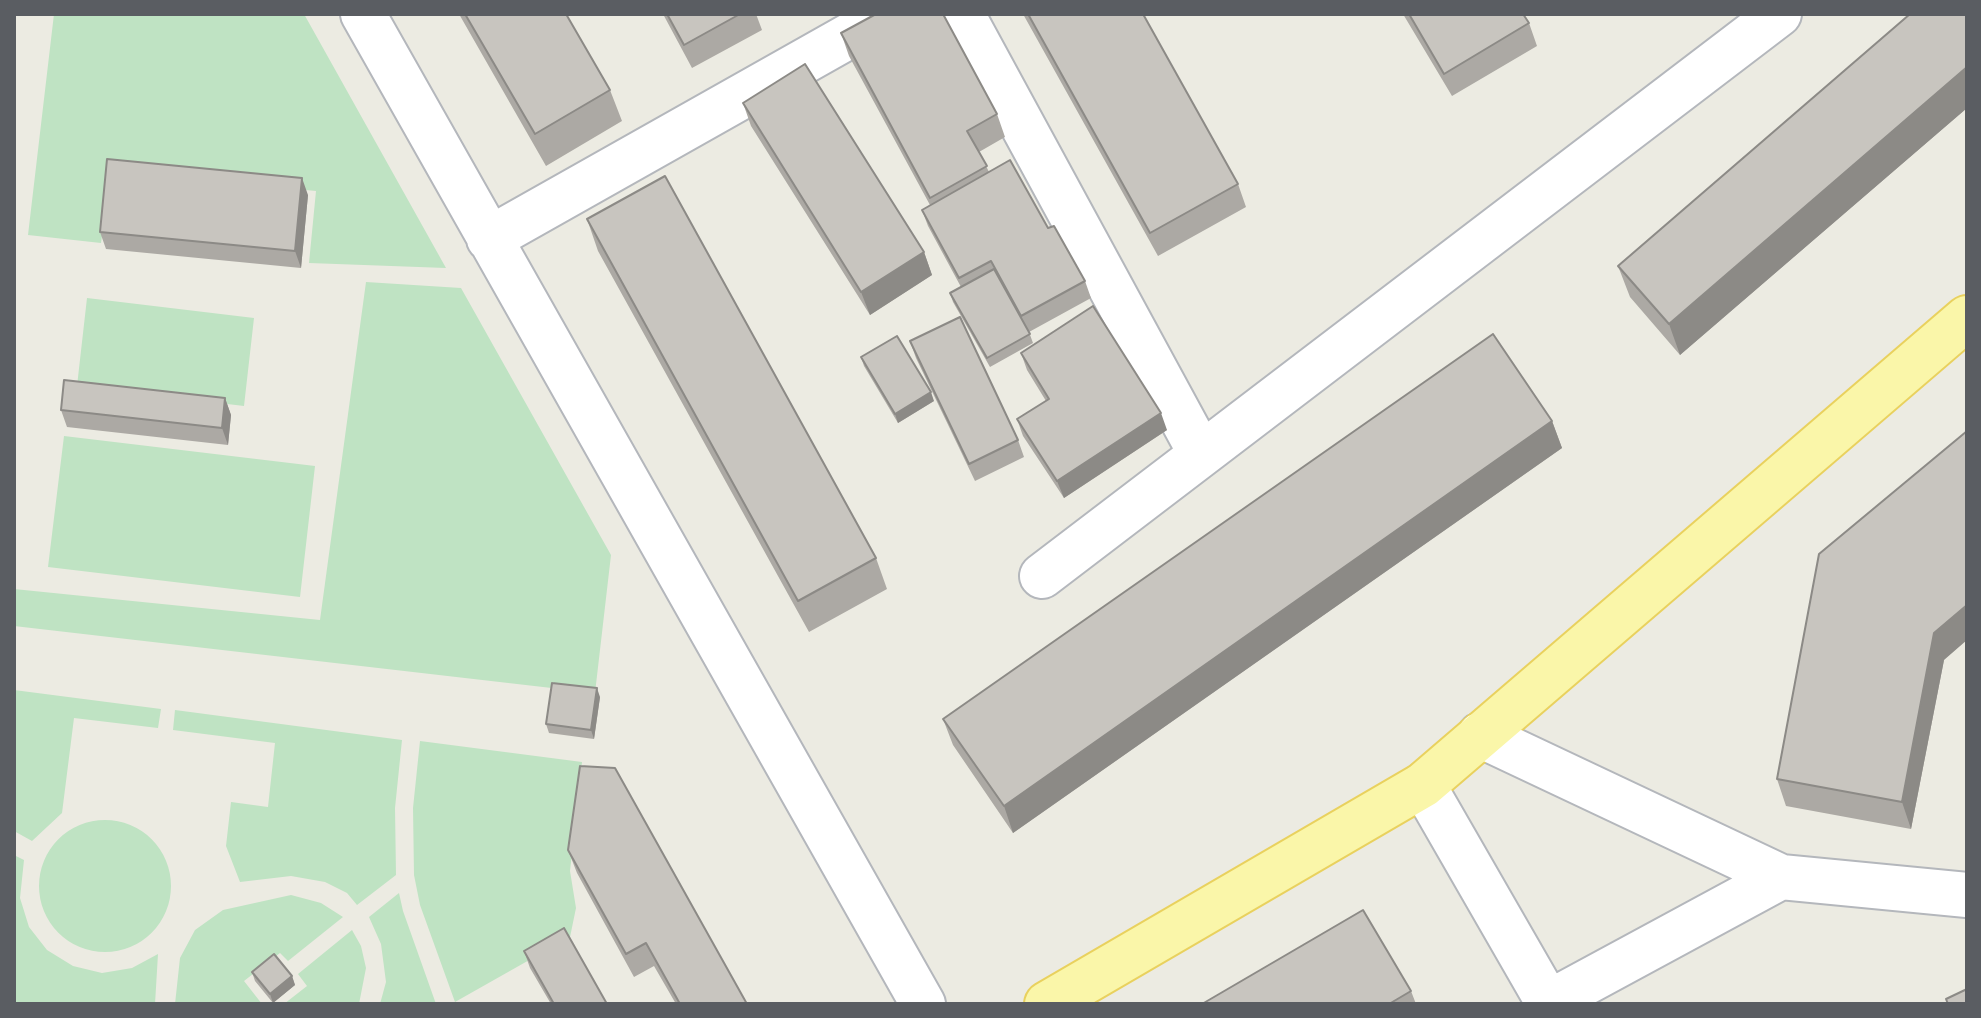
<!DOCTYPE html>
<style>
body{margin:0}
#map{position:relative;width:1981px;height:1018px;overflow:hidden;background:#ecebe2;font-family:Roboto,sans-serif}
canvas{display:block}
.frame{position:absolute;inset:0;border:16px solid #5a5d62;pointer-events:none}
</style>
<div id="map">
<canvas width="1981" height="1018"></canvas>
<div class="frame"></div>
</div>
<script>
const ctx = document.querySelector('canvas').getContext('2d');
ctx.lineJoin = 'round';
function fill(path, color) { ctx.fillStyle = color; ctx.fill(path, 'evenodd'); }
const poly = rows => new Path2D(rows.map(r => 'M' + r).join(''));
function trace(path, color, width, dash) { ctx.strokeStyle = color; ctx.lineWidth = width; ctx.lineCap = dash ? 'butt' : 'round'; ctx.setLineDash(dash || []); ctx.stroke(path); }
fill(poly([
 [54,14,304,14,446,268,309,263,316,191,111,171,101,243,28,235],
 [366,282,461,288,611,555,595,693,14,626,14,589,320,620],
 [87,298,254,318,244,406,77,386],
 [64,436,315,466,300,597,48,567],
 [14,690,161,709,158,728,74,718,62,813,32,841,14,831],
 [175,710,402,740,395,808,396,875,357,905,347,893,325,882,291,876,240,882,226,846,231,802,268,807,275,743,173,730],
 [420,741,582,762,570,871,576,908,570,937,455,1002,420,905,414,875,413,808],
 '39 886a66 66 0 1 1 132 0a66 66 0 1 1-132 0Z',
 [14,855,24,860,20,898,29,927,47,950,73,966,102,973,132,968,158,954,155,1004,14,1004],
 [399,893,403,911,436,1004,380,1004,386,982,381,944,369,917],
 [291,895,321,903,343,917,288,961,280,953,244,981,262,1004,175,1004,180,958,195,930,223,910],
 [352,930,361,946,366,968,359,1004,284,1004,307,986,298,974]
]), '#bfe3c3');
const minor = poly([
 [363,14,923,1004],
 [962,14,1201,454],
 [489,239,888,14],
 [1042,576,1779,14],
 [1480,735,1781,877,1967,895],
 [1423,785,1549,1004],
 [1546,1004,1781,877]
]);
const major = poly([
 [1047,1004,1423,785,1967,318]
]);
trace(minor, '#b4b7bc', 48);
trace(major, '#e9d15e', 48);
trace(minor, '#fff', 44);
trace(major, '#faf6a9', 44);
fill(poly([
 [459,14,566,14,610,90,622,121,546,166],
 [663,14,756,14,762,30,692,68],
 [1023,14,1143,14,1238,184,1246,207,1158,256],
 [1403,14,1523,14,1529,23,1537,46,1452,96],
 [1967,14,1967,108,1680,355,1630,297,1618,266],
 [841,33,997,114,1005,137,979,152,989,172,1048,228,1085,281,1091,298,1029,332,1033,343,990,367,953,302,950,293,961,287,928,226,922,210,930,205,849,56],
 [743,103,924,252,932,275,870,315,751,126],
 [308,195,301,268,106,249,100,232],
 [587,219,876,558,887,589,809,632,598,251],
 [910,341,1018,440,1024,457,975,481,916,358],
 [1021,353,1167,430,1064,498,1023,436,1017,419,1046,401,1027,370],
 [861,357,934,401,898,423,864,366],
 [225,398,231,415,228,445,67,427,61,410],
 [1552,421,1562,448,1013,833,953,745,943,719],
 [1944,660,1911,829,1786,806,1777,779],
 [600,697,594,739,549,733,546,724],
 [568,850,747,1004,676,1004,654,966,634,977,577,873],
 [524,951,607,1004,551,1004,530,968],
 [252,972,292,976,295,985,273,1003,255,981],
 [1411,991,1416,1004,1202,1004]
]), '#aca9a4');
fill(poly([
 [1967,67,1967,108,1680,355,1669,324],
 [302,178,308,195,301,268,295,251],
 [924,252,932,275,870,315,861,292],
 [931,392,934,401,898,423,895,414],
 [225,398,231,415,228,445,222,428],
 [1161,413,1167,430,1064,498,1057,481],
 [1552,421,1562,448,1013,833,1004,806],
 [1967,605,1967,640,1944,660,1911,829,1902,802,1934,633],
 [597,688,600,697,594,739,591,730],
 [292,976,295,985,273,1003,270,994]
]), '#8c8a86');
const building = poly([
 [465,14,566,14,610,90,535,134,465,14],
 [667,14,740,14,684,45,667,14],
 [876,14,943,14,997,114,967,131,987,166,930,198,841,33,876,14],
 [1028,14,1143,14,1238,184,1150,233,1028,14],
 [1409,14,1523,14,1529,23,1444,74,1409,14],
 [1910,14,1967,14,1967,67,1669,324,1618,266,1910,14],
 [805,64,924,252,861,292,743,103,805,64],
 [107,159,302,178,295,251,100,232,107,159],
 [1010,160,1048,228,1054,226,1085,281,1021,316,991,261,959,278,922,210,1010,160],
 [665,176,876,558,798,601,587,219,665,176],
 [994,269,1030,334,987,358,950,293,994,269],
 [1093,306,1161,413,1057,481,1017,419,1049,399,1021,353,1093,306],
 [960,317,1018,440,969,464,910,341,960,317],
 [1493,334,1552,421,1004,806,943,719,1493,334],
 [897,336,931,392,895,414,861,357,897,336],
 [64,380,225,398,222,428,61,410,64,380],
 [1967,431,1967,605,1934,633,1902,802,1777,779,1819,554,1967,431],
 [552,683,597,688,591,730,546,724,552,683],
 [580,766,615,768,747,1004,680,1004,646,943,626,954,568,850,580,766],
 [1363,910,1411,991,1389,1004,1202,1004,1363,910],
 [564,928,607,1004,554,1004,524,951,564,928],
 [274,954,292,976,270,994,252,972,274,954],
 [1967,989,1967,1004,1948,1004,1946,999,1967,989]
]);
fill(building, '#c8c5bf');
trace(building, '#8c8a86', 2);
</script>
